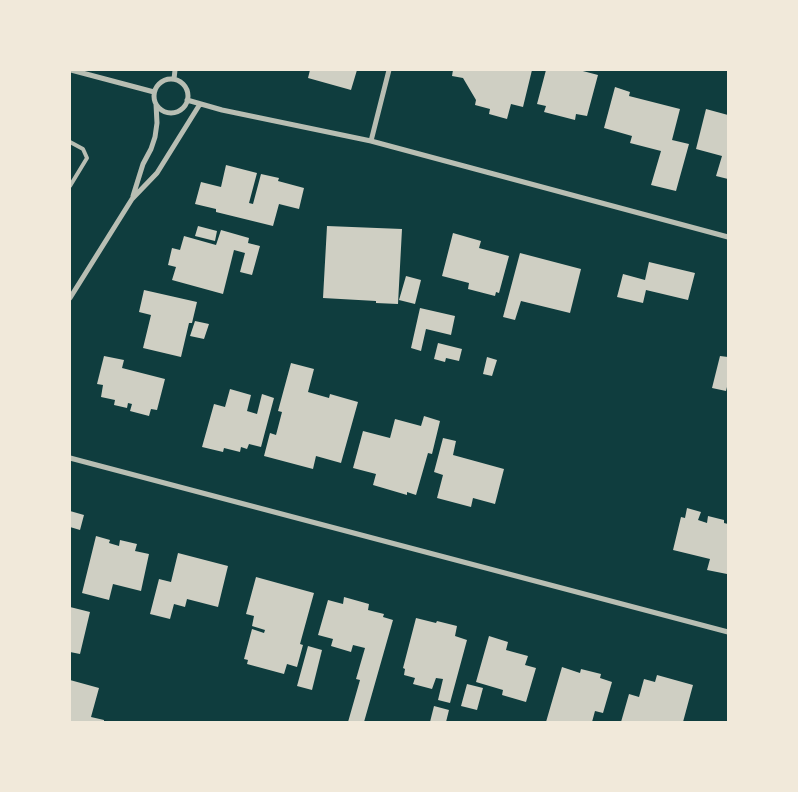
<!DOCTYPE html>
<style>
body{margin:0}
#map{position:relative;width:798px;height:792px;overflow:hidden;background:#0f3d3e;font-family:Mulish,sans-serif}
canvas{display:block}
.frame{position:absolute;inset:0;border:71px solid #f1e9da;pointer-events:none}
</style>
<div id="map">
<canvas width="798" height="792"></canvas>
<div class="frame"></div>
</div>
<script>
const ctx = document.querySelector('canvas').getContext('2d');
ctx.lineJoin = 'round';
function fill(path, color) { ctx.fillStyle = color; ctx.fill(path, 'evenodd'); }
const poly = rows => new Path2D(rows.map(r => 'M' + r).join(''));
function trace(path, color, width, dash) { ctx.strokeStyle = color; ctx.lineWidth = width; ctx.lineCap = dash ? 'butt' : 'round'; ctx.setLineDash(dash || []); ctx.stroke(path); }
fill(poly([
 [310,70,357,70,351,90,308,78],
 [453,70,532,70,523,107,511,104,507,119,489,114,490,109,475,105,476,100,463,78,452,76],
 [546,70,579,70,598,75,587,116,576,114,575,120,544,112,546,106,537,104],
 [615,87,630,92,629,96,680,109,672,140,689,144,676,191,651,185,661,151,630,143,632,136,604,128],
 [706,109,728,115,728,179,716,176,722,156,696,149],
 [226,165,257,173,249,203,253,204,261,174,279,178,278,181,304,188,299,209,279,204,273,226,216,212,216,209,195,204,201,182,221,187],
 [198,226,217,231,215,241,195,236],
 [327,226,402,229,398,304,376,303,376,301,323,298],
 [221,230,249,238,248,243,260,246,252,275,240,272,245,253,234,250,223,294,172,280,176,267,168,265,172,248,180,250,184,236,216,245],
 [453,233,481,241,479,248,509,256,499,293,496,292,495,296,468,289,469,283,442,276],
 [520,253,581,269,570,313,521,301,515,320,503,317],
 [649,262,695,273,688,300,646,290,643,303,617,297,623,274,645,280],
 [406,276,421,280,415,304,399,300],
 [144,290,197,302,192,323,189,323,181,357,143,348,151,315,139,312],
 [420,308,455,316,451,335,426,329,421,351,411,348],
 [195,321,209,324,204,339,190,336],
 [438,343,462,349,459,361,446,358,445,362,434,359],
 [104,356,124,360,122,368,165,379,157,410,151,409,149,416,130,411,132,404,128,403,127,408,114,405,115,400,101,397,103,385,97,384],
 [720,356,728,357,728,383,726,391,712,388],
 [487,357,497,360,492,376,483,374],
 [291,363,314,369,308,392,329,398,330,394,358,402,341,463,316,456,313,469,264,456,270,433,276,435,282,412,278,411],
 [230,389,251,395,247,411,257,414,262,394,274,398,261,447,249,444,247,449,241,447,240,452,224,448,223,452,202,447,214,404,225,407],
 [424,416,440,421,432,454,428,453,416,495,407,492,407,495,373,485,376,474,353,468,363,431,390,438,395,419,421,426],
 [443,438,456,441,453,455,504,469,495,504,473,498,471,507,437,498,443,475,434,472],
 [687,508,701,512,698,520,707,523,708,516,724,520,724,523,728,524,728,569,727,574,707,570,710,559,673,550,681,517,685,518],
 [70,511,84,515,80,530,70,527],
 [96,536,110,540,109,543,119,546,120,540,137,544,135,551,149,554,141,591,113,584,109,600,82,593],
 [178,553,228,566,218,607,187,599,185,607,174,604,170,619,150,614,159,579,171,582],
 [256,577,314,593,300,644,303,645,297,667,287,664,284,674,247,664,248,660,244,659,252,629,264,633,265,630,252,626,254,616,246,614],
 [344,597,369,604,368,610,384,614,383,617,393,620,364,722,348,722,360,680,356,679,365,648,353,645,351,652,331,646,333,639,318,635,328,600,343,604],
 [70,607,90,612,80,654,70,652],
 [416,618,436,623,437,621,457,626,455,636,467,640,450,703,438,700,443,679,436,678,432,689,413,684,415,678,404,675,405,669,403,668],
 [489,636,508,642,506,650,528,656,525,665,536,668,526,702,502,695,503,690,476,682],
 [308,646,322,650,312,690,297,686],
 [562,667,580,673,581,669,601,674,600,678,612,682,603,713,595,711,592,722,546,722],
 [657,675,693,685,683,722,621,722,629,694,639,697,644,679,655,682],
 [70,680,99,688,91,717,104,720,104,722,70,722],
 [467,684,483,688,477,710,461,706],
 [434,706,449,710,446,722,430,722]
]), '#cfcfc3');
trace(poly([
 [70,142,83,149,87,158,70,186]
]), '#b8beb3', 4);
trace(poly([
 [71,70,154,92],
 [174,79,175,70],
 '154 96a17 17 0 1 1 34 0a17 17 0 1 1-34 0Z',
 [187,100,222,110,371,141,728,237],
 [371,141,389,70],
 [133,196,143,164,151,149,155,137,157,123,156,104],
 [70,298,132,199,157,173,200,104],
 [70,458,728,632]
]), '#b8beb3', 5);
</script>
